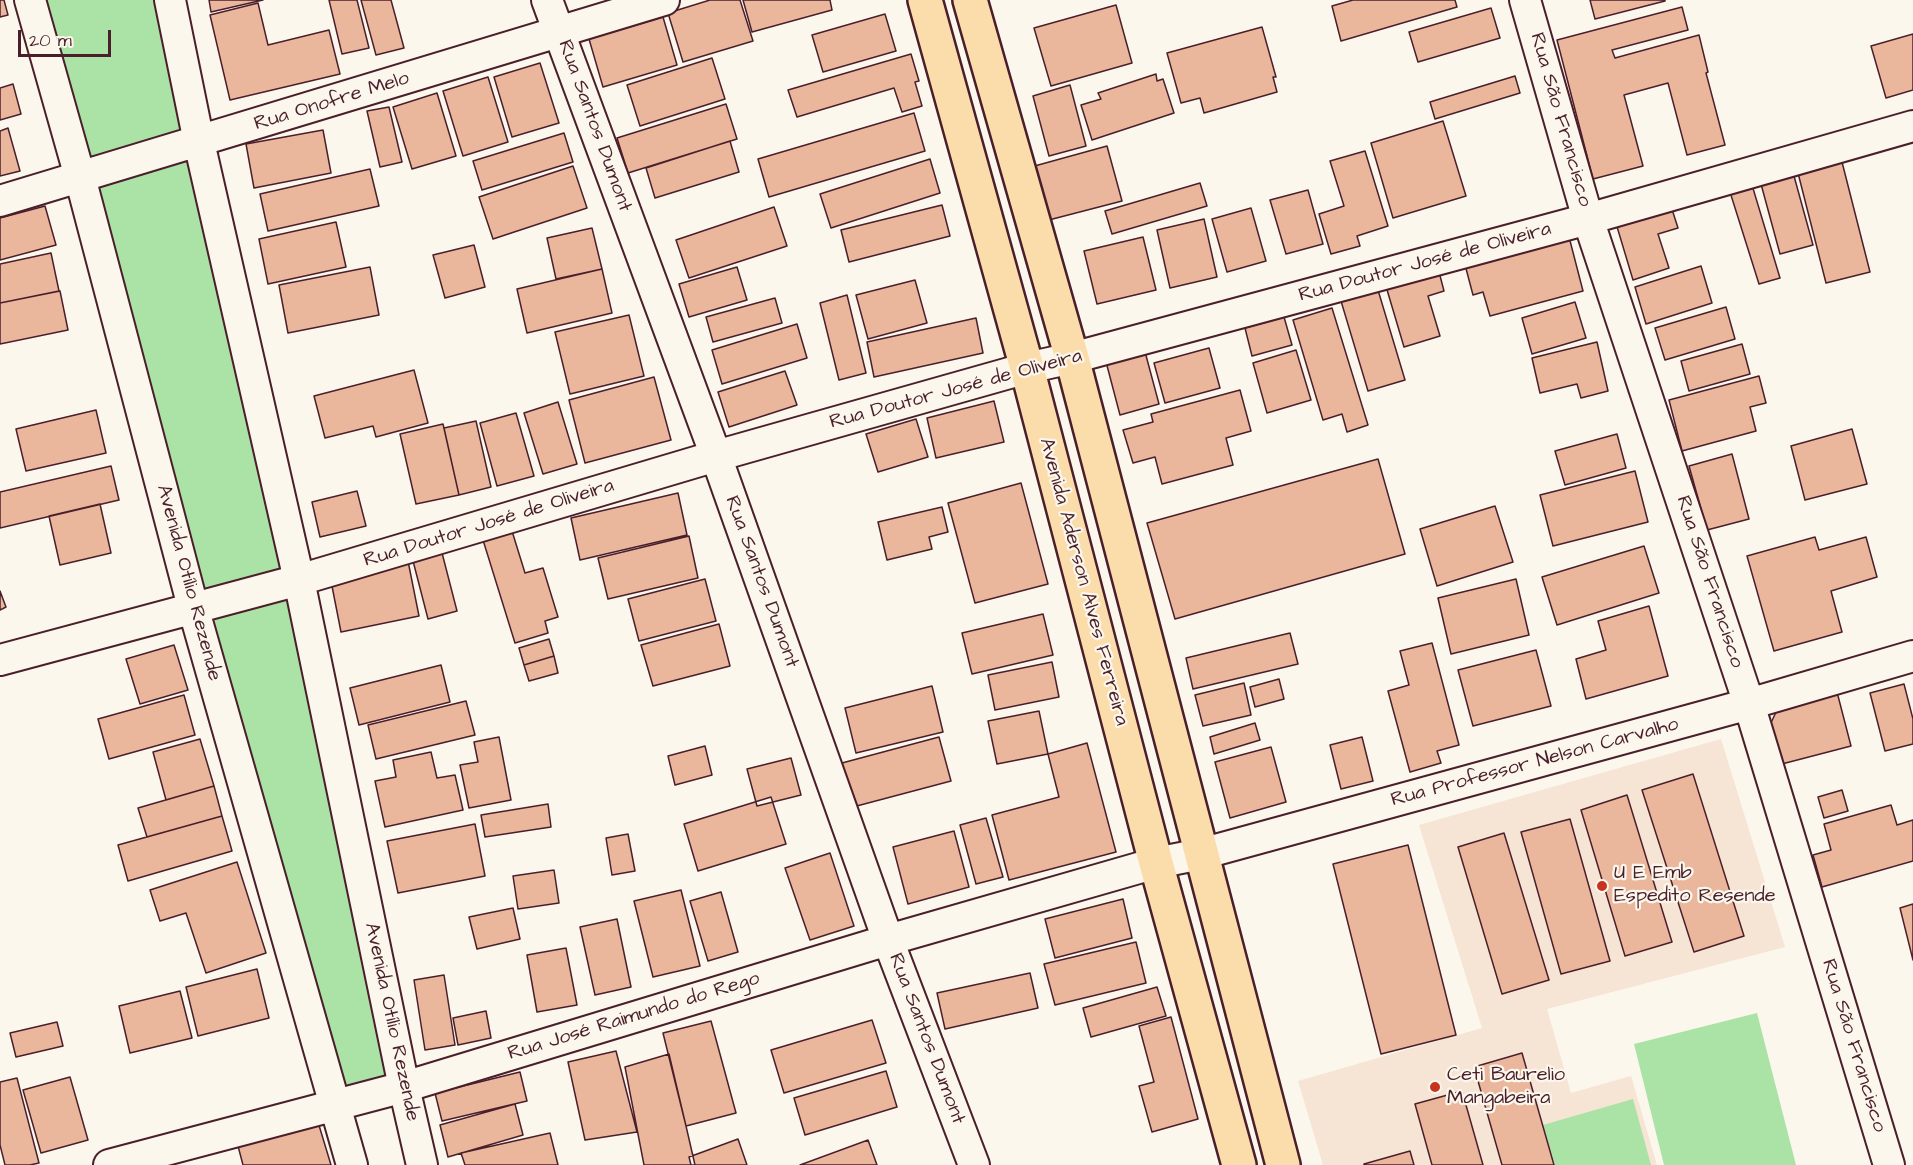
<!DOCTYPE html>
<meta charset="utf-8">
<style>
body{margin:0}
#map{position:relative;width:1913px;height:1165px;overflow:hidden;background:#fbf7ec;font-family:"Architects Daughter",sans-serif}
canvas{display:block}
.scale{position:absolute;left:18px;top:30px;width:93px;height:27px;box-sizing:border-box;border:3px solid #4a1f2b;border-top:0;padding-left:8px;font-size:18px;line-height:21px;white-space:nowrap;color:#4a1f2b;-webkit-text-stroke:4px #fbf7ec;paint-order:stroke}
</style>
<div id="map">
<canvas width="1913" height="1165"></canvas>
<div class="scale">20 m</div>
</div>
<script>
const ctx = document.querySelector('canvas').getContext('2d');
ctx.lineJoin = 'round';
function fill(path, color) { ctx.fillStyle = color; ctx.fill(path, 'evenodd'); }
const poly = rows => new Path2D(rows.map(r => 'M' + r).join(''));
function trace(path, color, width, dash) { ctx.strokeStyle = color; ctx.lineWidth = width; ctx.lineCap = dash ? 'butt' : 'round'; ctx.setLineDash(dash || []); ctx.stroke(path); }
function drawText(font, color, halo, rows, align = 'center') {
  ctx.font = font + ' "Architects Daughter",sans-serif'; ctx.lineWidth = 4.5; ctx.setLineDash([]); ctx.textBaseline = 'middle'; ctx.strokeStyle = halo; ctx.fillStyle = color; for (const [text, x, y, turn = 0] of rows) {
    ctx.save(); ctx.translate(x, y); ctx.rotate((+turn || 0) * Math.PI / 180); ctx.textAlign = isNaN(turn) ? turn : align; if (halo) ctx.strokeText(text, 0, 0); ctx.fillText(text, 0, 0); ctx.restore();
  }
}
fill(poly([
 [1721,739,1785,947,1547,1009,1571,1093,1631,1076,1657,1165,1323,1165,1298,1081,1482,1028,1419,825]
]), '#f6e4d4');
fill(poly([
 [41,0,153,0,183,145,282,577,391,1080,340,1095],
 [1757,1013,1796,1165,1664,1165,1634,1044],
 [1633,1099,1651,1165,1555,1165,1543,1125]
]), '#abe2a6');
const building = poly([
 [0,0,4,0,8,15,0,17,0,0],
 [209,0,263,0,211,12,209,0],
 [329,0,357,0,369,48,342,54,329,0],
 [361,0,391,0,404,48,376,55,361,0],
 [710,0,740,0,753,41,683,62,668,13,710,0],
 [743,0,830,0,832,10,752,32,743,0],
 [1353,0,1455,0,1457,7,1341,41,1332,6,1353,0],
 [1590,0,1665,0,1665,1,1595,19,1590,0],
 [258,3,268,45,329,30,340,74,230,100,210,15,258,3],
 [1116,5,1132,63,1051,86,1034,28,1116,5],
 [1682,7,1688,30,1612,50,1615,58,1699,35,1708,72,1706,73,1725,145,1687,155,1668,83,1624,95,1643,166,1593,179,1557,40,1682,7],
 [1491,8,1500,38,1418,62,1409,32,1491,8],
 [885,14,896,51,823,72,812,35,885,14],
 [663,17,677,65,603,87,589,39,663,17],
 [1262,27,1276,77,1273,77,1277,92,1204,113,1200,98,1181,103,1167,53,1262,27],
 [1913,34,1913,90,1886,98,1871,46,1913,34],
 [911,54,919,81,915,82,922,106,902,112,894,88,797,117,788,90,911,54],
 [712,58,725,99,640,126,627,85,712,58],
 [540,63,559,123,512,137,494,77,540,63],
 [1156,74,1157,81,1163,79,1174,113,1092,140,1081,105,1101,99,1098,93,1156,74],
 [1515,76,1520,93,1435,119,1430,102,1515,76],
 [488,77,508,142,463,156,443,91,488,77],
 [13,84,21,114,0,120,0,88,13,84],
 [1070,85,1086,146,1049,156,1033,96,1070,85],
 [437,93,456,156,412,169,393,107,437,93],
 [726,104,737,139,628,173,617,138,726,104],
 [389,107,402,162,380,167,367,111,389,107],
 [914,113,925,151,769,197,758,159,914,113],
 [1443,121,1466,196,1393,218,1371,143,1443,121],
 [8,128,20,171,0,176,0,131,8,128],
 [323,130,331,173,254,188,246,144,323,130],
 [564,133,573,162,482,190,473,161,564,133],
 [730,141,739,172,655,198,646,168,730,141],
 [1107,146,1122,201,1045,221,1031,167,1107,146],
 [1365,151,1388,226,1357,236,1360,246,1331,254,1319,214,1344,206,1330,161,1365,151],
 [930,159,940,193,831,228,820,194,930,159],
 [1842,162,1870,272,1826,283,1798,173,1842,162],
 [573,166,587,208,493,239,479,197,573,166],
 [370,169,379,206,268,231,260,194,370,169],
 [1794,176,1813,245,1780,254,1761,184,1794,176],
 [1200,183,1207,206,1112,234,1105,211,1200,183],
 [1752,185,1780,278,1759,284,1730,192,1752,185],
 [1308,190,1323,244,1286,254,1270,200,1308,190],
 [1670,203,1678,228,1658,234,1669,268,1633,280,1615,220,1670,203],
 [942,205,950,236,849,262,841,230,942,205],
 [45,206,56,245,0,260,0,218,45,206],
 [774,207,787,246,689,278,676,240,774,207],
 [1251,208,1266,261,1227,272,1212,219,1251,208],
 [1204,219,1217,277,1170,288,1157,230,1204,219],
 [336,222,346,267,268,284,259,239,336,222],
 [592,228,602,269,556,279,547,238,592,228],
 [1568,233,1583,291,1490,316,1483,292,1473,295,1464,261,1568,233],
 [1143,237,1156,290,1097,304,1084,251,1143,237],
 [474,245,485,287,445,298,433,255,474,245],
 [51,253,59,291,0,303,0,264,51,253],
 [1701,266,1712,303,1646,324,1635,287,1701,266],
 [370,267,379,315,288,333,279,285,370,267],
 [737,267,747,300,689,317,679,284,737,267],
 [1438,268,1444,291,1428,296,1440,336,1404,347,1385,283,1438,268],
 [602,269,612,313,527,333,517,289,602,269],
 [915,280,927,323,868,339,856,295,915,280],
 [1378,290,1405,380,1368,391,1341,301,1378,290],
 [60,291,68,330,0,344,0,303,60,291],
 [847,295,866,373,839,380,820,303,847,295],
 [775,298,782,323,713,342,706,317,775,298],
 [1575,302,1586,338,1532,354,1522,318,1575,302],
 [1726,307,1735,339,1665,360,1655,328,1726,307],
 [1332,308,1368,425,1347,432,1342,414,1323,420,1293,320,1332,308],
 [629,315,644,376,570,394,555,332,629,315],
 [1284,317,1292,345,1252,356,1245,328,1284,317],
 [976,318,983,353,874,377,867,342,976,318],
 [797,324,807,358,722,384,712,350,797,324],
 [1597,342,1608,391,1581,398,1577,384,1540,393,1532,358,1597,342],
 [1742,344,1750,374,1689,391,1681,361,1742,344],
 [1144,348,1159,404,1120,415,1105,358,1144,348],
 [1209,348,1220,388,1165,403,1154,363,1209,348],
 [1296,350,1311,400,1267,413,1253,363,1296,350],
 [414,370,428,423,376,437,373,426,325,438,314,396,414,370],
 [785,371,797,405,729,427,718,392,785,371],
 [1759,376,1766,403,1750,407,1756,431,1682,451,1669,400,1759,376],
 [654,377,671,440,585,463,569,400,654,377],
 [1240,390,1251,431,1226,438,1233,465,1162,484,1155,457,1133,463,1123,430,1153,422,1151,414,1240,390],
 [994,401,1004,442,936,458,927,418,994,401],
 [558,402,577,464,543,474,524,413,558,402],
 [96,410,106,453,26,471,16,429,96,410],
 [516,413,534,476,497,486,480,423,516,413],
 [916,419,928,457,878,472,866,434,916,419],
 [476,421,491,487,459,495,444,428,476,421],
 [443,424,459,495,416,504,400,434,443,424],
 [1852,429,1867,484,1805,500,1791,446,1852,429],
 [1617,434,1626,468,1565,485,1555,451,1617,434],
 [1732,454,1749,519,1707,530,1689,466,1732,454],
 [1378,459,1405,554,1175,619,1147,523,1378,459],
 [111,466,119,500,0,528,0,492,111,466],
 [1635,471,1648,522,1553,546,1540,495,1635,471],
 [1021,483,1048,584,975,603,948,503,1021,483],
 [357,491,366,526,320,537,312,502,357,491],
 [678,493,687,535,580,560,571,518,678,493],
 [100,504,111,553,60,565,49,516,100,504],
 [1495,506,1513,562,1437,586,1420,529,1495,506],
 [942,507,948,532,929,537,932,549,887,560,878,522,942,507],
 [512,531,525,573,543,568,558,617,545,621,548,633,515,643,483,540,512,531],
 [689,536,698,578,608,599,598,558,689,536],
 [1815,537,1819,550,1866,537,1877,577,1831,591,1842,632,1774,651,1747,556,1815,537],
 [1644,546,1659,593,1557,625,1542,577,1644,546],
 [441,549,457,611,428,619,412,557,441,549],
 [408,561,419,616,341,632,330,576,408,561],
 [705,579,716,621,639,641,628,599,705,579],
 [1516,579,1529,635,1451,654,1438,598,1516,579],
 [0,591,6,607,0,610,0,591],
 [1649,606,1668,676,1586,699,1576,659,1606,650,1598,621,1649,606],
 [1043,614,1053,655,972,674,962,633,1043,614],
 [719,624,730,666,653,686,641,645,719,624],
 [1290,633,1298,664,1193,689,1186,658,1290,633],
 [549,639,554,656,524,665,519,648,549,639],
 [1432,643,1459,745,1437,751,1441,763,1410,772,1388,691,1409,685,1400,651,1432,643],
 [174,645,188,690,140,704,126,659,174,645],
 [1536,650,1551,706,1473,726,1458,670,1536,650],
 [554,656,558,673,529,681,524,665,554,656],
 [1052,662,1059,697,995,710,988,675,1052,662],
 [441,665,450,702,359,725,350,688,441,665],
 [1279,679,1284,699,1255,707,1250,687,1279,679],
 [1244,683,1251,715,1203,726,1195,695,1244,683],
 [1904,684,1913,719,1913,744,1885,751,1870,693,1904,684],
 [932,686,943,732,856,753,845,708,932,686],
 [1837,692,1851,746,1778,765,1768,729,1778,708,1837,692],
 [184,695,195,735,109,759,98,719,184,695],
 [466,701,475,735,376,759,368,725,466,701],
 [1039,711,1048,754,997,764,988,721,1039,711],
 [1255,723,1260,740,1214,754,1210,737,1255,723],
 [499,737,511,800,469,808,460,765,478,762,474,742,499,737],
 [939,737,951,781,853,807,842,763,939,737],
 [1362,737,1373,781,1341,789,1330,745,1362,737],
 [200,739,214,786,166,800,153,752,200,739],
 [1087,743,1116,852,1009,880,992,815,1059,797,1048,754,1087,743],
 [705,746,712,775,675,785,668,756,705,746],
 [1271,747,1286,802,1230,818,1215,762,1271,747],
 [431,752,437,778,455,775,463,810,385,827,375,781,396,777,393,760,431,752],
 [791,758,801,795,757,806,747,769,791,758],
 [1693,774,1744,936,1694,952,1642,790,1693,774],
 [214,786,222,816,147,837,138,808,214,786],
 [1842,790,1848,811,1824,818,1818,797,1842,790],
 [1627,795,1672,942,1625,956,1581,810,1627,795],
 [771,797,786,844,698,871,684,824,771,797],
 [548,804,551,827,485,837,481,815,548,804],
 [1891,805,1897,825,1913,820,1913,861,1822,887,1813,855,1831,850,1824,824,1891,805],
 [222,816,232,851,128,881,118,845,222,816],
 [986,818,1003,877,976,884,960,825,986,818],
 [1570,819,1610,961,1561,974,1521,832,1570,819],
 [475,824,485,876,398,893,387,841,475,824],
 [954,831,969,887,908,904,893,847,954,831],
 [1504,833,1549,980,1502,994,1458,847,1504,833],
 [628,834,635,871,612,875,606,838,628,834],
 [1408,845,1456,1035,1381,1054,1333,864,1408,845],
 [830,853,854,926,810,940,785,868,830,853],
 [237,862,266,953,206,973,186,913,160,921,150,890,237,862],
 [554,870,559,903,518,909,513,876,554,870],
 [681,890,700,966,653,977,634,901,681,890],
 [721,892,738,952,708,961,690,901,721,892],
 [1123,899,1132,938,1055,958,1045,919,1123,899],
 [1913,904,1913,960,1900,908,1913,904],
 [513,908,520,939,477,949,469,917,513,908],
 [617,919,631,987,595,995,580,927,617,919],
 [1136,942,1146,983,1055,1005,1044,964,1136,942],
 [566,948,577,1005,537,1012,527,955,566,948],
 [257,969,269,1018,198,1036,186,987,257,969],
 [1030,973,1038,1008,945,1029,937,993,1030,973],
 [444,975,455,1045,425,1050,414,980,444,975],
 [1157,987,1166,1016,1091,1037,1083,1008,1157,987],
 [180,991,192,1038,130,1053,119,1006,180,991],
 [486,1011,491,1038,458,1045,453,1018,486,1011],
 [1171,1017,1198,1119,1152,1132,1139,1086,1154,1082,1139,1026,1171,1017],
 [872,1020,886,1063,784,1093,771,1050,872,1020],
 [711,1021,736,1113,686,1126,663,1033,711,1021],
 [57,1022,63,1046,16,1057,10,1033,57,1022],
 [616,1051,637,1132,585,1140,568,1062,616,1051],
 [1522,1053,1554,1165,1502,1165,1474,1067,1522,1053],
 [669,1054,686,1126,695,1165,644,1165,625,1067,669,1054],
 [886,1071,897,1107,805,1135,794,1098,886,1071],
 [520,1072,527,1101,442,1121,435,1093,520,1072],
 [70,1077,88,1140,41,1153,23,1090,70,1077],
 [17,1078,39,1163,30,1165,5,1165,0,1145,0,1082,17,1078],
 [1462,1091,1483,1165,1432,1165,1415,1104,1462,1091],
 [515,1104,523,1135,448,1157,440,1125,515,1104],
 [318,1122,331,1165,243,1165,238,1146,318,1122],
 [550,1133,558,1165,465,1165,461,1153,550,1133],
 [738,1139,747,1165,691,1165,689,1157,738,1139],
 [868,1140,877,1165,800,1165,868,1140],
 [1410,1151,1414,1165,1364,1165,1364,1164,1410,1151]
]);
fill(building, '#eab79c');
trace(building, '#4a1f2b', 1.5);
const street = poly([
 [30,0,80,177,193,607,352,1165],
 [170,0,199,142,299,580,404,1087,422,1165],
 [547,0,716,456,888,940,974,1165],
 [1525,0,1588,219,1749,704,1889,1165],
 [0,201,664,0],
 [0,660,299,580,716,456,1027,368,1072,358,1588,219,1913,126],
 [109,1165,404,1087,888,940,1156,863,1201,854,1749,704,1913,656]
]);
const primary = poly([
 [925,0,1027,368,1156,863,1239,1165],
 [970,0,1072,358,1283,1165]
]);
trace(street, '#4a1f2b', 34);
trace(primary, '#4a1f2b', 38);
trace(street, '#fbf7ec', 30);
trace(primary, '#fbddab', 33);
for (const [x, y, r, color] of [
 [1602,886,6,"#c8321e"],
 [1435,1087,6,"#c8321e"]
]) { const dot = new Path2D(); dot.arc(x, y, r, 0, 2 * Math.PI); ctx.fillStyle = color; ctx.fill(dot); trace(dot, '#fbf7ec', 2); }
drawText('20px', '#4a1f2b', '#fbf7ec', [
 ["Rua Onofre Melo",332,102,-17],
 ["Rua São Francisco",1560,120,74],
 ["Rua Santos Dumont",594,126,70],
 ["Rua Doutor José de Oliveira",1425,263,-15],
 ["Rua Doutor José de Oliveira",956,390,-15],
 ["Rua Doutor José de Oliveira",489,524,-17],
 ["Rua Santos Dumont",761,582,70],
 ["Avenida Aderson Alves Ferreira",1083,582,75],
 ["Rua São Francisco",1709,582,72],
 ["Avenida Otílio Rezende",188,583,75],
 ["Rua Professor Nelson Carvalho",1535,763,-15],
 ["Rua José Raimundo do Rego",634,1017,-17],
 ["Avenida Otílio Rezende",391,1022,78],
 ["Rua Santos Dumont",926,1039,69],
 ["Rua São Francisco",1853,1046,73]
]);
drawText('20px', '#4a1f2b', '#fbf7ec', [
 ["U E Emb",1614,874],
 ["Espedito Resende",1614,897],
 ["Ceti Baurelio",1447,1076],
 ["Mangabeira",1447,1099]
], 'left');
</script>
